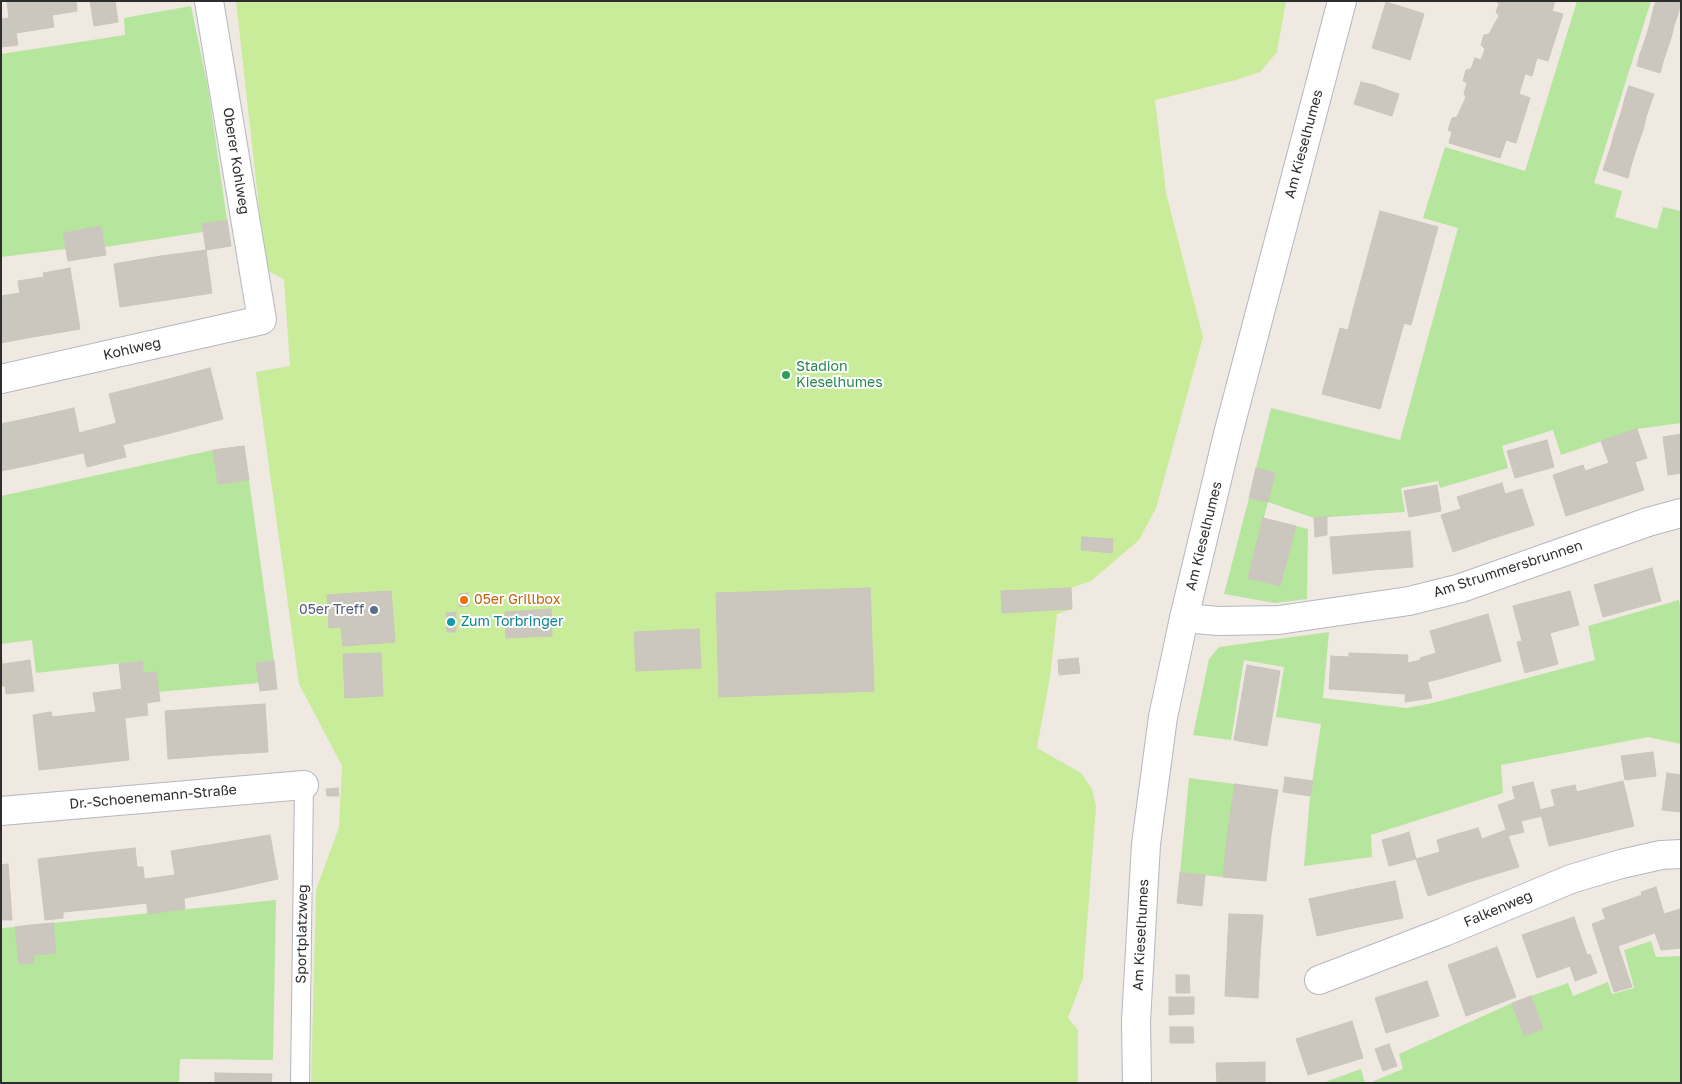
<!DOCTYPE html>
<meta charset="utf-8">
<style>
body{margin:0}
#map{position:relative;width:1682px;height:1084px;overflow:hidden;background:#efe9e1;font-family:"Golos Text",sans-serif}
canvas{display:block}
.frame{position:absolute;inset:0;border:2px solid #2e2e2e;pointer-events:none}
</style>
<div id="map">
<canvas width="1682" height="1084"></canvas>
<div class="frame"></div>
</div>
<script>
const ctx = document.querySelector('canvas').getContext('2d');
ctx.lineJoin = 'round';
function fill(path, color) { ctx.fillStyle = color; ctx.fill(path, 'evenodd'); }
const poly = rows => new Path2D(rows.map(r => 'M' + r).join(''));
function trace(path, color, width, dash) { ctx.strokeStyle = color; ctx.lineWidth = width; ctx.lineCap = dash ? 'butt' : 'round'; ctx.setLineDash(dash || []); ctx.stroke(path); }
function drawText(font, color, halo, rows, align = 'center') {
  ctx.font = font + ' "Golos Text",sans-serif'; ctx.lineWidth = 4; ctx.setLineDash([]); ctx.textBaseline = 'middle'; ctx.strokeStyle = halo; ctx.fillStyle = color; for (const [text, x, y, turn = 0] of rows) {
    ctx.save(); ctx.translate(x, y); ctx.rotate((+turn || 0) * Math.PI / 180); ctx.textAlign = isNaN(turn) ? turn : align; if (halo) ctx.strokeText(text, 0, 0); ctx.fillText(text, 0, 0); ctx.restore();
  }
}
fill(poly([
 [1577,1,1651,1,1594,183,1622,191,1615,217,1657,229,1663,207,1681,211,1681,423,1637,429,1561,455,1553,430,1502,446,1508,468,1440,488,1438,481,1401,488,1405,512,1314,518,1268,502,1248,578,1280,586,1296,526,1308,529,1307,599,1275,603,1224,594,1249,498,1268,502,1256,468,1271,408,1400,440,1458,228,1423,218,1445,147,1525,171],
 [191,6,208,88,227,220,202,224,203,232,105,247,101,226,63,233,66,249,1,257,1,54,125,35,124,18],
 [213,450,218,484,249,480,274,661,256,663,259,683,158,692,156,672,143,673,141,661,36,673,32,640,1,644,1,496],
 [1679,600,1681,612,1681,744,1648,737,1501,765,1503,793,1371,835,1372,857,1304,866,1310,796,1321,724,1276,717,1284,667,1244,660,1231,740,1193,735,1209,659,1219,647,1329,632,1323,698,1406,708,1433,703,1595,660,1588,626],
 [1189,778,1235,784,1223,877,1180,873],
 [276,900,273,1060,180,1059,179,1083,1,1083,1,928,15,927,19,964,33,963,33,955,53,923],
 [1651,941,1656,957,1681,956,1681,1083,1369,1083,1403,1069,1399,1054,1512,1003,1524,1036,1543,1029,1531,996,1568,983,1573,996,1608,982,1612,994,1634,988,1624,950],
 [1361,1069,1365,1083,1322,1083]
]), '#b6e59e');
fill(poly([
 [236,1,1286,1,1277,52,1260,72,1236,80,1155,100,1166,193,1203,337,1156,508,1139,540,1091,581,1071,588,1072,609,1057,614,1050,677,1037,748,1081,773,1092,789,1096,806,1083,978,1068,1018,1078,1030,1078,1083,311,1083,316,890,339,827,342,766,299,684,256,372,290,366,284,279,266,270]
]), '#c9ec9a');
const building = poly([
 [7,1,76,1,77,11,52,15,54,27,16,33,18,45,1,47,1,19,9,18,7,1],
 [90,1,115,1,118,22,94,26,90,1],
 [1496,1,1555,1,1552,11,1563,14,1548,61,1537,58,1532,76,1481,60,1485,49,1481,45,1484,35,1489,34,1499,16,1496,12,1499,4,1496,1],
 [1656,1,1681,2,1678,14,1654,7,1656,1],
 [1386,2,1399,6,1392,29,1379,25,1386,2],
 [1399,6,1412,10,1405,33,1392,29,1399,6],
 [1654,7,1678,14,1674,26,1651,19,1654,7],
 [1412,10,1424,14,1417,37,1405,33,1412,10],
 [1651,19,1674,26,1671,38,1648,31,1651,19],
 [1379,25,1392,29,1385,52,1372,48,1379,25],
 [1392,29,1405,33,1398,56,1385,52,1392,29],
 [1648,31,1671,38,1667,50,1644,43,1648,31],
 [1405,33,1417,37,1410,60,1398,56,1405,33],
 [1644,43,1667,50,1663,62,1640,54,1644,43],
 [1640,54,1663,62,1660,73,1637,66,1640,54],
 [1475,58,1525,74,1519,94,1530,98,1516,143,1506,140,1500,158,1449,143,1452,132,1448,130,1452,118,1457,117,1466,97,1464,94,1467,83,1463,81,1466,70,1471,69,1475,58],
 [1361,82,1374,85,1367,108,1354,104,1361,82],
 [1374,85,1387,90,1379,112,1367,108,1374,85],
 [1629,86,1654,94,1650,105,1625,98,1629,86],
 [1387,90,1399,94,1392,116,1379,112,1387,90],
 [1625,98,1650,105,1646,117,1622,110,1625,98],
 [1622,110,1646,117,1643,130,1618,122,1622,110],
 [1618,122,1643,130,1639,141,1614,134,1618,122],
 [1614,134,1639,141,1635,153,1611,146,1614,134],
 [1611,146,1635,153,1631,166,1607,158,1611,146],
 [1607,158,1631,166,1628,178,1603,170,1607,158],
 [1380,211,1438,227,1411,325,1353,310,1380,211],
 [227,220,231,246,206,250,202,224,227,220],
 [101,226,106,255,68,261,63,233,101,226],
 [206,250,212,293,167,300,161,256,206,250],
 [161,256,167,300,120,307,114,264,161,256],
 [70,268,80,329,27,338,18,281,44,277,43,273,70,268],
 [20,293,27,338,1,343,1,296,20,293],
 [1353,310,1404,323,1380,409,1322,394,1340,328,1348,330,1353,310],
 [210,368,223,419,171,433,157,382,210,368],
 [157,382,171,433,122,445,109,394,157,382],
 [74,408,83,453,35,464,25,419,74,408],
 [25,419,35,464,1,471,1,424,25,419],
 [117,423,126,457,87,467,79,433,117,423],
 [1637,429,1647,458,1635,462,1644,490,1566,516,1553,475,1583,465,1585,471,1609,463,1601,441,1637,429],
 [1681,434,1681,473,1668,475,1663,437,1681,434],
 [1547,440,1554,467,1515,478,1507,451,1547,440],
 [244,446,249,480,218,484,213,450,244,446],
 [1256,468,1275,473,1268,502,1249,498,1256,468],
 [1502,483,1505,494,1522,489,1534,525,1494,538,1479,490,1502,483],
 [1437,485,1441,511,1409,517,1404,491,1437,485],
 [1479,490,1494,538,1453,552,1441,515,1461,509,1457,497,1479,490],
 [1327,517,1327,535,1315,537,1314,518,1327,517],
 [1263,518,1296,526,1280,586,1248,578,1263,518],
 [1410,531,1413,567,1373,570,1370,534,1410,531],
 [1370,534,1373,570,1333,574,1330,537,1370,534],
 [1082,537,1113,539,1112,553,1081,550,1082,537],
 [1652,568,1661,601,1603,617,1594,585,1652,568],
 [870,588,874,691,719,697,716,593,870,588],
 [1071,588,1072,609,1051,610,1050,589,1071,588],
 [1050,589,1051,610,1002,613,1001,591,1050,589],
 [391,591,395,642,343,646,341,628,356,626,355,593,391,591],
 [1570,591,1579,625,1550,633,1558,664,1525,673,1517,642,1522,641,1513,606,1570,591],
 [355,593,356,626,329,628,327,595,355,593],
 [468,593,469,606,459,607,459,594,468,593],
 [551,609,552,636,506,638,505,612,551,609],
 [456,612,456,632,447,632,446,613,456,612],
 [1488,614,1501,661,1443,678,1430,631,1488,614],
 [699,629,701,668,636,671,634,632,699,629],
 [1,653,5,686,1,686,1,653],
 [381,653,383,696,345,698,343,654,381,653],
 [1349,653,1408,655,1405,694,1347,690,1349,653],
 [1436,653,1443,678,1427,682,1420,658,1436,653],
 [1331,656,1349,657,1347,690,1329,689,1331,656],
 [1078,658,1080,673,1059,675,1058,660,1078,658],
 [30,660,34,691,6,694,3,664,30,660],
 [1421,660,1432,698,1405,702,1407,663,1421,660],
 [142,661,148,715,125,718,119,664,142,661],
 [274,661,277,689,260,691,256,663,274,661],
 [1247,665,1280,671,1267,746,1234,740,1247,665],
 [156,672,160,701,146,703,143,673,156,672],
 [122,689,129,760,84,765,78,714,96,712,93,693,122,689],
 [265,704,268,752,219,755,217,707,265,704],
 [217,707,219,755,168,759,165,711,217,707],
 [51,712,52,717,78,714,84,765,39,770,33,715,51,712],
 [1653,752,1656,776,1625,780,1621,756,1653,752],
 [1667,773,1681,775,1681,812,1662,810,1667,773],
 [1285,777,1313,781,1310,796,1283,792,1285,777],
 [1623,781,1634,826,1588,837,1576,792,1623,781],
 [1533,782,1542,816,1521,821,1512,787,1533,782],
 [1235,784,1278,790,1271,835,1228,831,1235,784],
 [1575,785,1588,837,1549,846,1540,810,1555,806,1551,790,1575,785],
 [338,788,339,796,327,796,326,789,338,788],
 [1515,799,1524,832,1508,836,1498,805,1515,799],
 [1478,828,1482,839,1506,830,1519,867,1472,881,1457,834,1478,828],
 [1228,831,1271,835,1266,881,1223,877,1228,831],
 [1409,832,1416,859,1404,862,1397,836,1409,832],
 [1457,834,1472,881,1428,896,1416,859,1440,852,1437,840,1457,834],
 [270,835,278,879,229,890,221,843,270,835],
 [1397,836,1404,862,1389,866,1382,840,1397,836],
 [221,843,229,890,179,899,171,851,221,843],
 [135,848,137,867,143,867,147,903,95,909,89,853,135,848],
 [89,853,95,909,63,912,63,918,45,920,38,859,89,853],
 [8,864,12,920,1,920,1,865,8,864],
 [1180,873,1205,875,1202,906,1177,903,1180,873],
 [175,875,179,899,184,898,185,909,148,914,144,879,175,875],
 [1395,881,1403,918,1358,927,1350,890,1395,881],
 [1656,887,1664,914,1680,909,1681,948,1661,950,1655,933,1615,947,1602,909,1642,895,1641,892,1656,887],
 [1350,890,1358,927,1317,936,1309,899,1350,890],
 [1229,914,1263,915,1260,957,1227,955,1229,914],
 [1574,917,1587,955,1590,954,1597,973,1575,981,1570,966,1537,978,1522,935,1574,917],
 [1606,919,1615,947,1618,946,1632,987,1614,992,1592,924,1606,919],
 [53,923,56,953,33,955,30,925,53,923],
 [30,925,34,963,19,964,15,927,30,925],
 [1497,947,1516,997,1466,1016,1448,965,1497,947],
 [1227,955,1260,957,1258,998,1225,996,1227,955],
 [1176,975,1189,975,1190,993,1176,993,1176,975],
 [1427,981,1439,1016,1386,1033,1375,998,1427,981],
 [1531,996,1543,1029,1524,1036,1512,1003,1531,996],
 [1169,997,1194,997,1194,1014,1169,1015,1169,997],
 [1352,1021,1363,1058,1308,1075,1296,1039,1352,1021],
 [1170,1027,1193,1027,1194,1043,1170,1043,1170,1027],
 [1389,1044,1397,1066,1383,1071,1375,1049,1389,1044],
 [1265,1062,1265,1083,1217,1083,1216,1063,1265,1062],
 [215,1073,272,1074,271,1083,215,1083,215,1073]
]);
fill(building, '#cbc7bf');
trace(building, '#cbc5ba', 1);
const service = poly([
 [300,1083,304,785]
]);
const minor = poly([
 [1,379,262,320,209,1],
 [1184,618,1218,621,1279,620,1409,601,1461,588,1648,522,1681,513],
 [1,811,304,785],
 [1319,980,1444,932,1571,879,1621,864,1661,855,1681,854]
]);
const tertiary = poly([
 [1137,1083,1136,1021,1146,844,1163,717,1184,618,1228,434,1342,1]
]);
trace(service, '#b4b7c1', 20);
trace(minor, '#b4b7c1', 30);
trace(tertiary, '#b4b7c1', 30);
trace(service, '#fff', 18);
trace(minor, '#fff', 28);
trace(tertiary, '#fff', 28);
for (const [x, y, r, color] of [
 [786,375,5,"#2e9e5b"],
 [464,600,5,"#e8710a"],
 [374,610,5,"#5c6f8a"],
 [451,622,5,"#0f9aa8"]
]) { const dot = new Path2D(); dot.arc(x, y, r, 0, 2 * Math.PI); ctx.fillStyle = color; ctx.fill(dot); trace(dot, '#fff', 2); }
drawText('14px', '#2e2e2e', '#fff', [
 ["Am Kieselhumes",1304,144,-75],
 ["Oberer Kohlweg",236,161,81],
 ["Kohlweg",132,349,-13],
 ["Am Kieselhumes",1204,536,-76],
 ["Am Strummersbrunnen",1508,569,-18],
 ["Dr.-Schoenemann-Straße",153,797,-5],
 ["Falkenweg",1498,909,-23],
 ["Sportplatzweg",302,934,-89],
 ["Am Kieselhumes",1141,935,-87]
]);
drawText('14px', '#27864d', '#fff', [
 ["Stadion",796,367],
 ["Kieselhumes",796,383]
], 'left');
drawText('14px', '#c56008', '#fff', [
 ["05er Grillbox",474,600]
], 'left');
drawText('14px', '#4e5e75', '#fff', [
 ["05er Treff",364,610]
], 'right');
drawText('14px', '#0d838f', '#fff', [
 ["Zum Torbringer",461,622]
], 'left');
</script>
